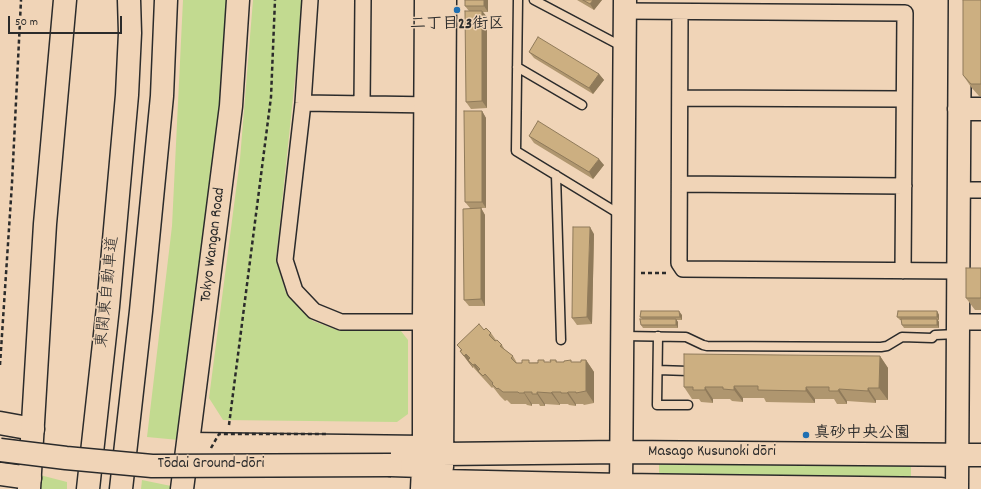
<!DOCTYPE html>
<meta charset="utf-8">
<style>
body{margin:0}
#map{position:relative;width:981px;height:489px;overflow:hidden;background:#f0d4b7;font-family:Dekko,sans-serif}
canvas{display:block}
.scale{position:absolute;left:8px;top:16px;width:114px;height:18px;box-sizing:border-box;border:2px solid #2b2b2b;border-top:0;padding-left:5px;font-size:12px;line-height:14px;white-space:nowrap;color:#2b2b2b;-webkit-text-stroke:3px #f0d4b7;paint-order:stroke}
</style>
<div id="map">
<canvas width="981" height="489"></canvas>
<div class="scale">50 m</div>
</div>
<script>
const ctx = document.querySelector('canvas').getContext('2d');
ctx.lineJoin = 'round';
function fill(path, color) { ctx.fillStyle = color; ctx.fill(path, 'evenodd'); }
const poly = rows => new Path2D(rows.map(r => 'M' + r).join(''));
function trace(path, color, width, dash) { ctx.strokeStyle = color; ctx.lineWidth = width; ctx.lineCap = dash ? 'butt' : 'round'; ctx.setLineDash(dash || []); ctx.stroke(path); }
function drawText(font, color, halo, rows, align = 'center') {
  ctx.font = font + ' Dekko,"Klee One",sans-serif'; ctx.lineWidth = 3; ctx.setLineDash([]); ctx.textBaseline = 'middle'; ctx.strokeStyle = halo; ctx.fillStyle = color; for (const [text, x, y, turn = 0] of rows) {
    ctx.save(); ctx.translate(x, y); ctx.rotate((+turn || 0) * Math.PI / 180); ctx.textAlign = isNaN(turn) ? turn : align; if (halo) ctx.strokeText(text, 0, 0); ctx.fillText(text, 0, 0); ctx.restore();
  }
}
fill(poly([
 [183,0,231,0,222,112,179,440,147,437,172,226],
 [253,0,302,0,299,41,276,260,286,293,300,309,313,321,340,331,401,331,408,340,408,414,397,422,223,420,209,398,240,159],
 [659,460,911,463,911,481,659,478],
 [40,475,67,482,67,489,38,489],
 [142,480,171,486,171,489,141,489]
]), '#c2da90');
const lane = poly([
 [518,0,516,151,621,215],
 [534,0,623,47],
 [517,67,582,105],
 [556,175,561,340],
 [623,336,686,337,703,345,707,346,881,347,887,346,902,337,932,338,935,335,957,334],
 [658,336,657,405,688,405],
 [658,370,688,371]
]);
const street = poly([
 [310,0,303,103,285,260,295,291,314,311,341,322,424,322],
 [625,11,905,13,903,271],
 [680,12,679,263,683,269,958,271],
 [680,98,904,99],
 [303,103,434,105],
 [362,104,363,0],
 [680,184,904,186],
 [969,190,981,190],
 [968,322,981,322]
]);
const secondary = poly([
 [959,109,981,109],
 [0,423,33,429],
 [189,444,424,447,442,454,622,452,981,455],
 [391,465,422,466],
 [442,467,445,0],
 [0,474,30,478],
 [422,489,424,447,424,322,426,0],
 [424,489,442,481,621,485,941,489],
 [621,489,625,0],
 [957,489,960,0]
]);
const highway = poly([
 [29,489,45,224,65,0],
 [88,489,108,307,127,95,130,33,129,0],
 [121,489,141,311,162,96,166,0],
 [182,489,231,106,238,0]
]);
trace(lane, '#2b2b2b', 11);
trace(street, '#2b2b2b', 18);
trace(secondary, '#2b2b2b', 25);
trace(highway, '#2b2b2b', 25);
trace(poly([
 [641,273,668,273],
 [0,365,12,183,21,0],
 [229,425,271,97,275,0]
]), '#2b2b2b', 2.5, [4, 3]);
trace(lane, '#f0d4b7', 8);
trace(street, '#f0d4b7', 15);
trace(secondary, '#f0d4b7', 22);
trace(highway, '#f0d4b7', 22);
const secondaryBridge = poly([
 [0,450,66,458,152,466,391,465]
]);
trace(secondaryBridge, '#2b2b2b', 25, []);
trace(poly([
 [211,448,219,434,326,434]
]), '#2b2b2b', 2.5, [4, 3]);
trace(secondaryBridge, '#f0d4b7', 22);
fill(poly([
 [488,0,488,12,483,12,487,17,487,108,471,109,466,102,469,11,465,6],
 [577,0,602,0,594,10],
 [981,0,981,96,979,96,971,87,963,75],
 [529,52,599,74,604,80,593,94,534,58],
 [482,111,486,118,486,208,481,208,485,215,485,306,469,306,464,300,470,208,465,202],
 [529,136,604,165,593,179,534,143],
 [594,234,592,324,577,325,572,318],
 [981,268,981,310,975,310,966,298],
 [937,311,939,315,939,320,938,320,939,322,939,328,904,328,902,325,902,320,900,320,897,317],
 [682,315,682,320,676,320,678,322,678,328,643,328,641,325,642,319,640,317],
 [484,330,491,333,496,340,502,345,505,350,513,356,517,363,551,362,556,360,557,362,581,362,586,360,594,372,594,403,584,405,583,404,576,404,576,406,569,405,568,404,560,404,560,405,545,404,545,406,540,406,539,404,532,404,532,406,527,405,526,404,511,404,507,400,505,401,500,396,493,387,492,388,482,377,473,367,473,368,469,363,460,351,461,350,457,345],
 [880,356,888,368,888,400,876,400,876,403,847,401,847,404,837,404,834,399,815,399,815,403,766,402,764,398,743,398,743,402,732,401,730,399,713,399,713,403,701,402,699,399,692,399,684,387]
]), '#af966f');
fill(poly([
 [484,0,488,0,488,12,484,6],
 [593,0,602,0,594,10,590,4],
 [482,11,487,17,487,108,482,101],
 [599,74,604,80,593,94,589,88],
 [482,111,486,118,486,208,482,202],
 [599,159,604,165,593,179,589,172],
 [481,208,485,215,485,306,481,299],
 [590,227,594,234,592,324,587,317],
 [679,311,682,315,682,320,680,317],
 [937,311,939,315,939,320,937,317],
 [676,319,678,322,678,328,676,325],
 [937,319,939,322,939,328,937,325],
 [466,354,474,365,475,364,483,376,478,371,482,377,474,366,468,360,473,367,473,368,464,356],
 [880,356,888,368,888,400,879,388],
 [586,360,594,372,594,403,586,391],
 [734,386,743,398,743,402,734,390],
 [705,387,713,399,713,403,705,390],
 [806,387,815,399,815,403,806,391],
 [868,388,876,400,876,403,868,391],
 [839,389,847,401,847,404,838,391],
 [524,392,532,404,532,406,524,393],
 [537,392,545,404,545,406,537,394],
 [552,392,560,404,560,405,551,393],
 [568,392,576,404,576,406,567,393]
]), '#8f7a5a');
const building = poly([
 [465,0,484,0,484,6,465,6,465,0],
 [583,0,593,0,590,4,583,0],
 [963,0,981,0,981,84,971,84,963,75,963,0],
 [465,11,482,11,482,101,466,102,465,11],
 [538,37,599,74,589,88,529,52,538,37],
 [464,111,482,111,482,202,465,202,464,111],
 [538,121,599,159,589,172,529,136,538,121],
 [481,208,481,299,464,300,463,209,481,208],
 [573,227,590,227,587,317,572,318,573,227],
 [966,268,981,268,981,298,966,298,966,268],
 [641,311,679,311,680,317,640,317,641,311],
 [898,311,937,311,937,317,897,317,898,311],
 [640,319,676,319,676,325,641,325,640,319],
 [901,319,937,319,937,325,902,325,901,319],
 [479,324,484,330,486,328,491,333,489,335,495,341,497,340,502,345,500,346,513,356,511,358,516,363,522,363,522,360,529,360,529,363,538,363,538,360,544,360,544,362,551,362,550,360,556,360,556,362,564,362,564,361,571,360,571,362,581,362,581,360,586,360,586,391,576,393,576,392,568,392,567,393,561,393,561,392,552,392,551,393,537,392,537,394,532,394,532,392,524,392,524,393,519,393,518,392,503,392,498,388,497,389,492,384,493,383,485,374,483,376,478,371,480,369,475,364,473,365,468,360,470,358,466,354,464,356,460,351,462,350,457,345,479,324],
 [684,354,880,356,879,388,868,388,868,391,839,389,838,391,829,391,829,387,806,387,806,391,758,390,758,386,734,386,734,390,723,389,723,387,705,387,705,390,693,390,693,387,684,387,684,354]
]);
fill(building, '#ccaf81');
trace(building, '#8f7a5a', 1);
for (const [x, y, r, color] of [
 [457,10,4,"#1f6fb2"],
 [806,435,4,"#1f6fb2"]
]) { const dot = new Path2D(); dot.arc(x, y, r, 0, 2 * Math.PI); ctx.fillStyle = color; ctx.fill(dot); trace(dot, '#f0d4b7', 1.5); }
drawText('bold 16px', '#2b2b2b', '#f0d4b7', [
 ["二丁目23街区",457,26],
 ["真砂中央公園",814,435,"left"]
]);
drawText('16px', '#2b2b2b', '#f0d4b7', [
 ["Tokyo Wangan Road",214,245,-83],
 ["東関東自動車道",109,292,-84],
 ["Masago Kusunoki dōri",712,453],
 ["Tōdai Ground-dōri",211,465]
]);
</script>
